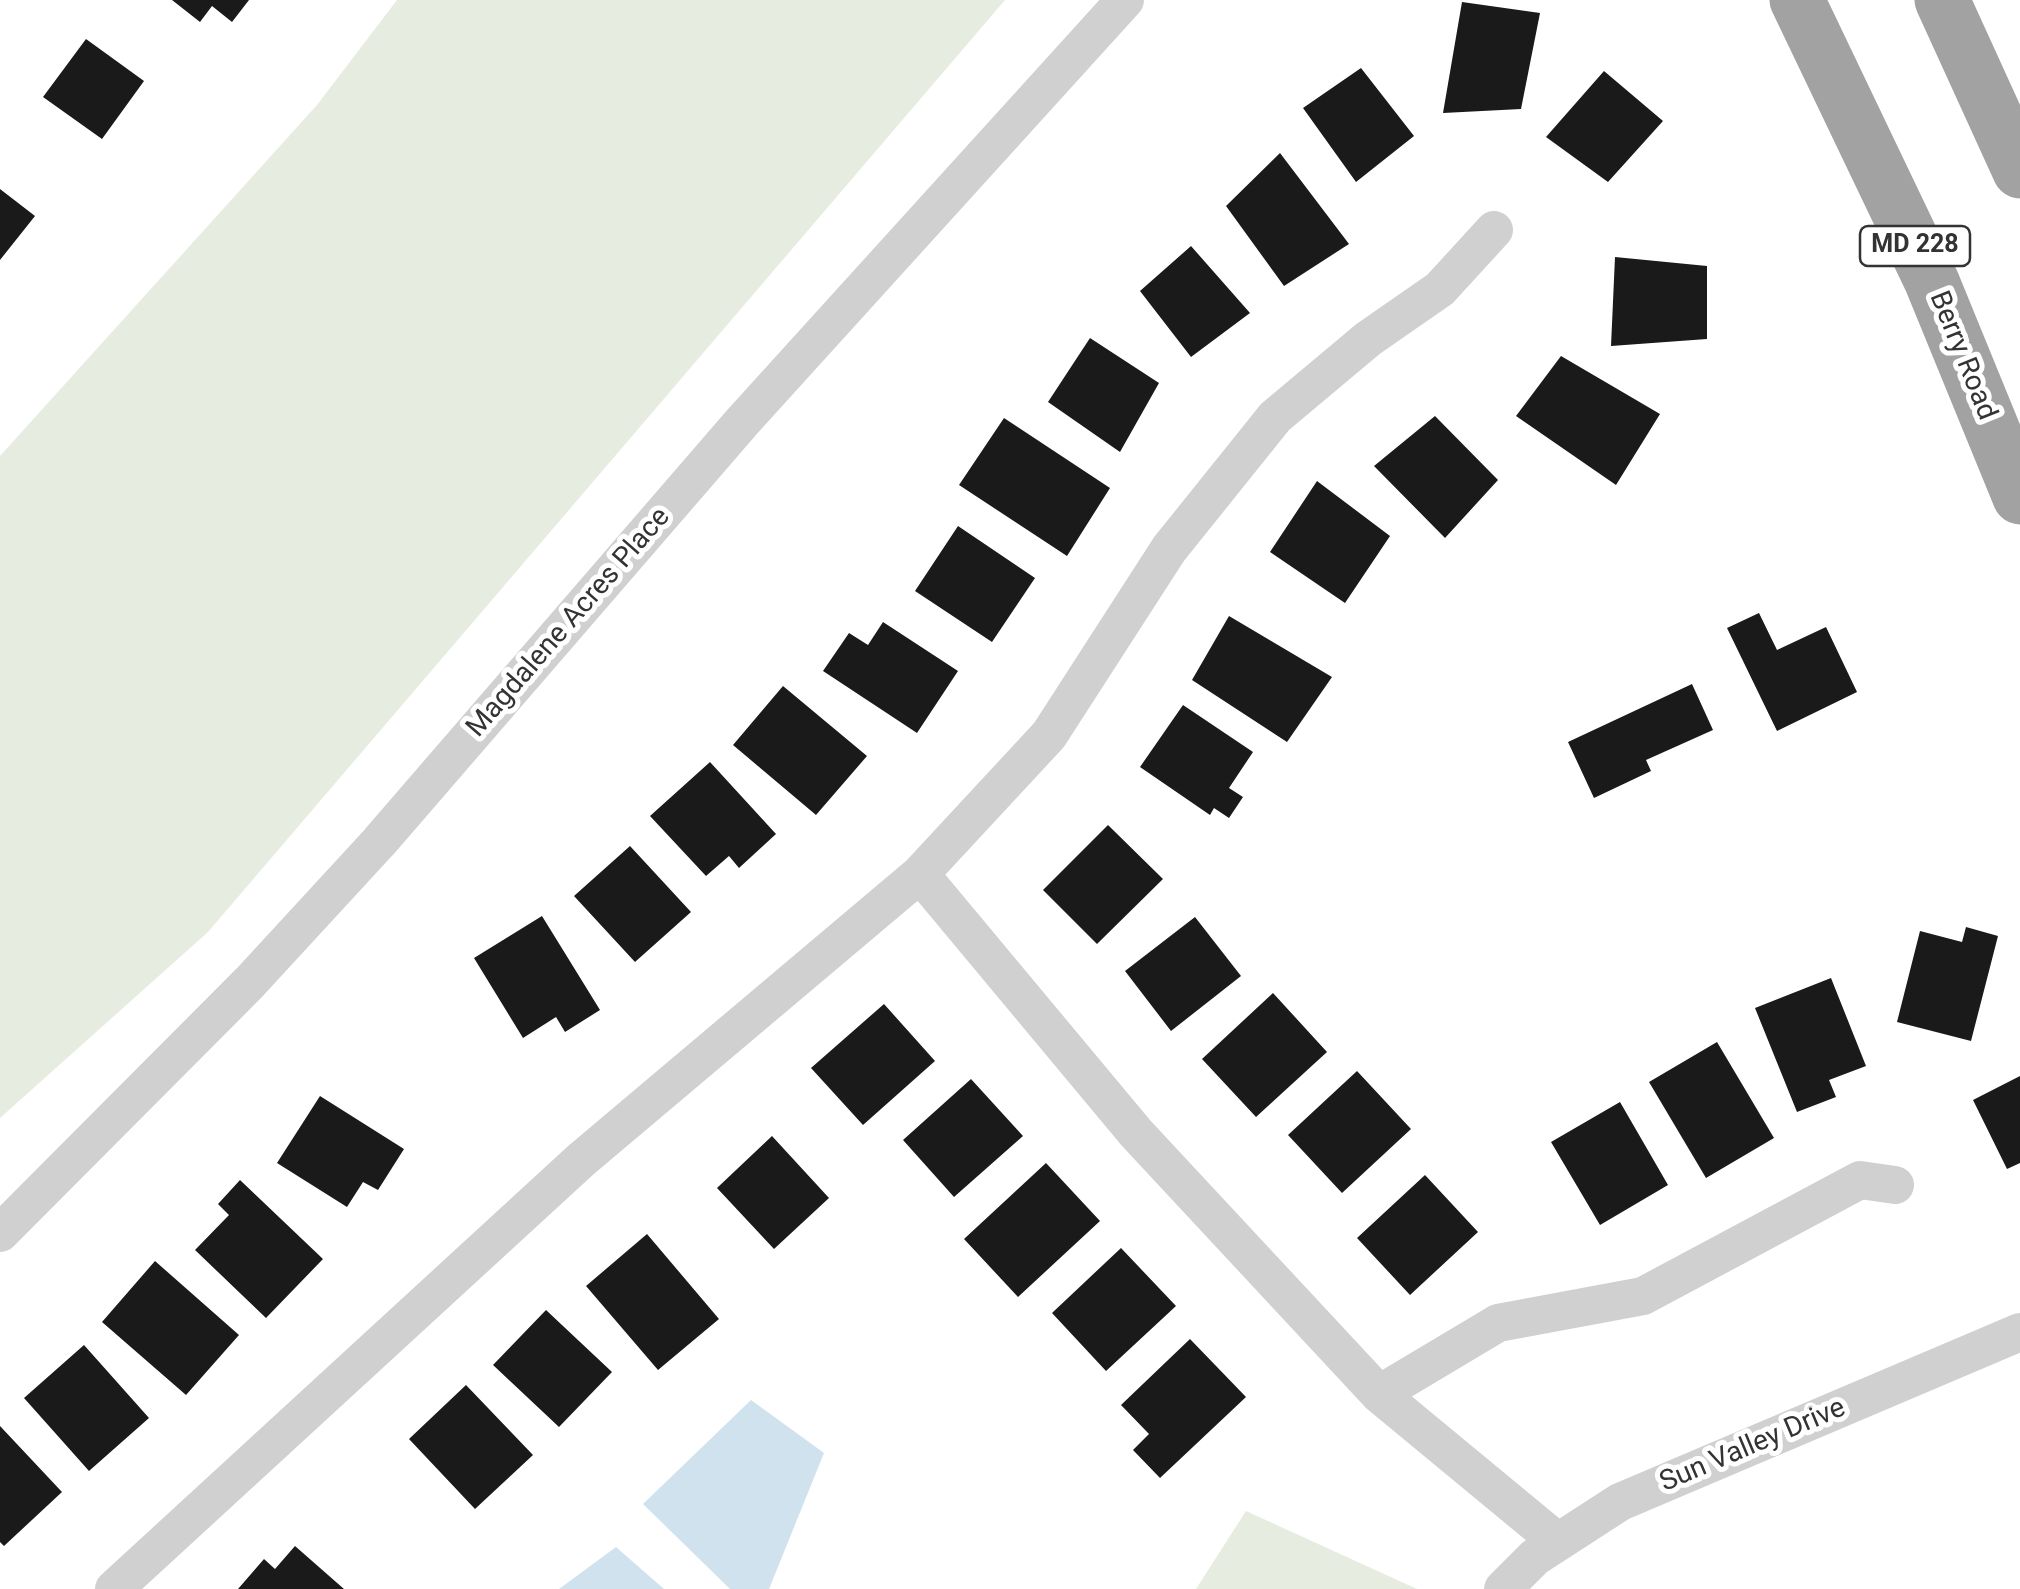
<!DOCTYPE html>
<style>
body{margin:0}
canvas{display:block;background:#fff}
</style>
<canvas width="2020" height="1589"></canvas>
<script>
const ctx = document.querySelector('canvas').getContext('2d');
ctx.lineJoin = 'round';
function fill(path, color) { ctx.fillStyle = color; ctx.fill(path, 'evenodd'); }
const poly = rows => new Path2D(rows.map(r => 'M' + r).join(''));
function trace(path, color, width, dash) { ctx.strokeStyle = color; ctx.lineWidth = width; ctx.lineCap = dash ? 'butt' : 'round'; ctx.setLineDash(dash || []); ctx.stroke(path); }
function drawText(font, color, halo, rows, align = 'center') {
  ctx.font = font + ' Roboto,sans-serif'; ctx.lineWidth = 10; ctx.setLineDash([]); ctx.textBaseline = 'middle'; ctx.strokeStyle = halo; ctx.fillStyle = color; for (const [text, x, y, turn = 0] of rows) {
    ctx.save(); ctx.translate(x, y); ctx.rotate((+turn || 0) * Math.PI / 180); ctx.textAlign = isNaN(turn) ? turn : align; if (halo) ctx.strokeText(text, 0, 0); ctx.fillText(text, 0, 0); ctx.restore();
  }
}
fill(poly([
 [397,0,1005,0,208,932,0,1118,0,456,317,105],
 [1246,1511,1417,1589,1196,1589]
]), '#e6ecdf');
fill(poly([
 [751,1400,824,1453,769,1589,730,1589,643,1504],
 [616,1547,664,1589,559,1589]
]), '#cfe2ee');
fill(poly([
 [172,0,249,0,232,22,212,6,200,22],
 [1462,2,1540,13,1521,109,1443,113],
 [86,39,144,81,102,139,43,97],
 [1361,68,1414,136,1356,182,1303,108],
 [1604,71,1663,121,1608,182,1546,137],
 [1280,153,1349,244,1284,286,1226,206],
 [0,189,35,216,0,260],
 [1191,246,1250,313,1191,357,1140,291],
 [1615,257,1707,266,1707,339,1611,346],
 [1090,338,1159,383,1120,452,1048,402],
 [1561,356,1660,414,1616,485,1516,416],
 [1435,416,1498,480,1445,538,1374,466],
 [1004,418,1110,488,1067,556,959,485],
 [1317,481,1390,536,1345,603,1270,552],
 [958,526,1035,578,992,642,915,591],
 [1759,613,1777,650,1826,627,1857,692,1777,731,1727,628],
 [1229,616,1332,677,1287,742,1192,680],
 [883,622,958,671,917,733,823,671,849,633,868,645],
 [1692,684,1713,730,1646,760,1651,771,1594,798,1568,742],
 [783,686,867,756,816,815,733,745],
 [1183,705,1253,752,1229,788,1243,797,1229,818,1214,808,1210,815,1140,767],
 [710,762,776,834,739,868,729,856,706,876,650,816],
 [1108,825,1163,879,1097,944,1043,890],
 [630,846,691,912,635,962,574,896],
 [542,916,600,1010,565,1032,556,1017,523,1038,474,958],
 [1195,917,1241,976,1171,1031,1125,971],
 [1966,927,1998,936,1971,1041,1897,1022,1920,931,1962,942],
 [1831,978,1866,1066,1829,1080,1836,1097,1797,1112,1755,1008],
 [1273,993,1327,1052,1256,1117,1202,1059],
 [884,1004,935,1061,863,1125,811,1068],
 [1717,1042,1774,1138,1706,1178,1649,1082],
 [1357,1071,1411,1129,1342,1193,1288,1135],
 [2020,1076,2020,1163,2007,1169,1973,1100],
 [971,1079,1023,1136,954,1197,903,1140],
 [320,1096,404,1149,378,1190,363,1182,347,1207,277,1163],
 [1620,1102,1668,1185,1600,1225,1551,1142],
 [772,1136,829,1198,774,1249,717,1188],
 [1046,1163,1100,1221,1018,1297,964,1239],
 [1425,1175,1478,1232,1410,1295,1357,1238],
 [240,1180,323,1259,266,1318,195,1250,229,1215,218,1204],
 [647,1234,719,1319,658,1370,586,1286],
 [1121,1248,1176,1306,1106,1371,1052,1313],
 [155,1261,239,1335,186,1395,102,1322],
 [546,1310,612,1372,559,1427,493,1365],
 [1190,1339,1246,1397,1160,1478,1133,1450,1149,1434,1121,1405],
 [84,1345,149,1418,89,1471,24,1398],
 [466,1385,533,1455,475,1509,409,1439],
 [0,1426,62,1492,4,1546,0,1542],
 [295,1546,344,1589,238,1589,264,1559,275,1569]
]), '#1a1a1a');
trace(poly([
 [920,874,1136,1133,1379,1394,1558,1542],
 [0,1233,250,982,379,842,742,422,1125,0],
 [1379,1394,1498,1323,1643,1296,1860,1180,1895,1185],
 [114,1589,581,1160,920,874,1049,735,1169,549,1275,417,1368,339,1440,289,1494,230],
 [1503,1589,1535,1557,1620,1502,2020,1332]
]), '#d0d0d0', 38);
trace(poly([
 [1797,0,1932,282,2020,497],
 [1942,0,2020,171]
]), '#a2a2a2', 55);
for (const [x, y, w] of [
 [1915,246,110]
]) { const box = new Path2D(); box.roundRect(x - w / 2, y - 20, w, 40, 8); ctx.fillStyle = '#fff'; ctx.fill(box); trace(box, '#333', 2.5); }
drawText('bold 25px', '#333', null, [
 ["MD 228",1915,246]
]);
drawText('28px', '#333', '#fff', [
 ["Berry Road",1962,356,68],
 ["Magdalene Acres Place",569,623,-49],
 ["Sun Valley Drive",1753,1446,-23]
]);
</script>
